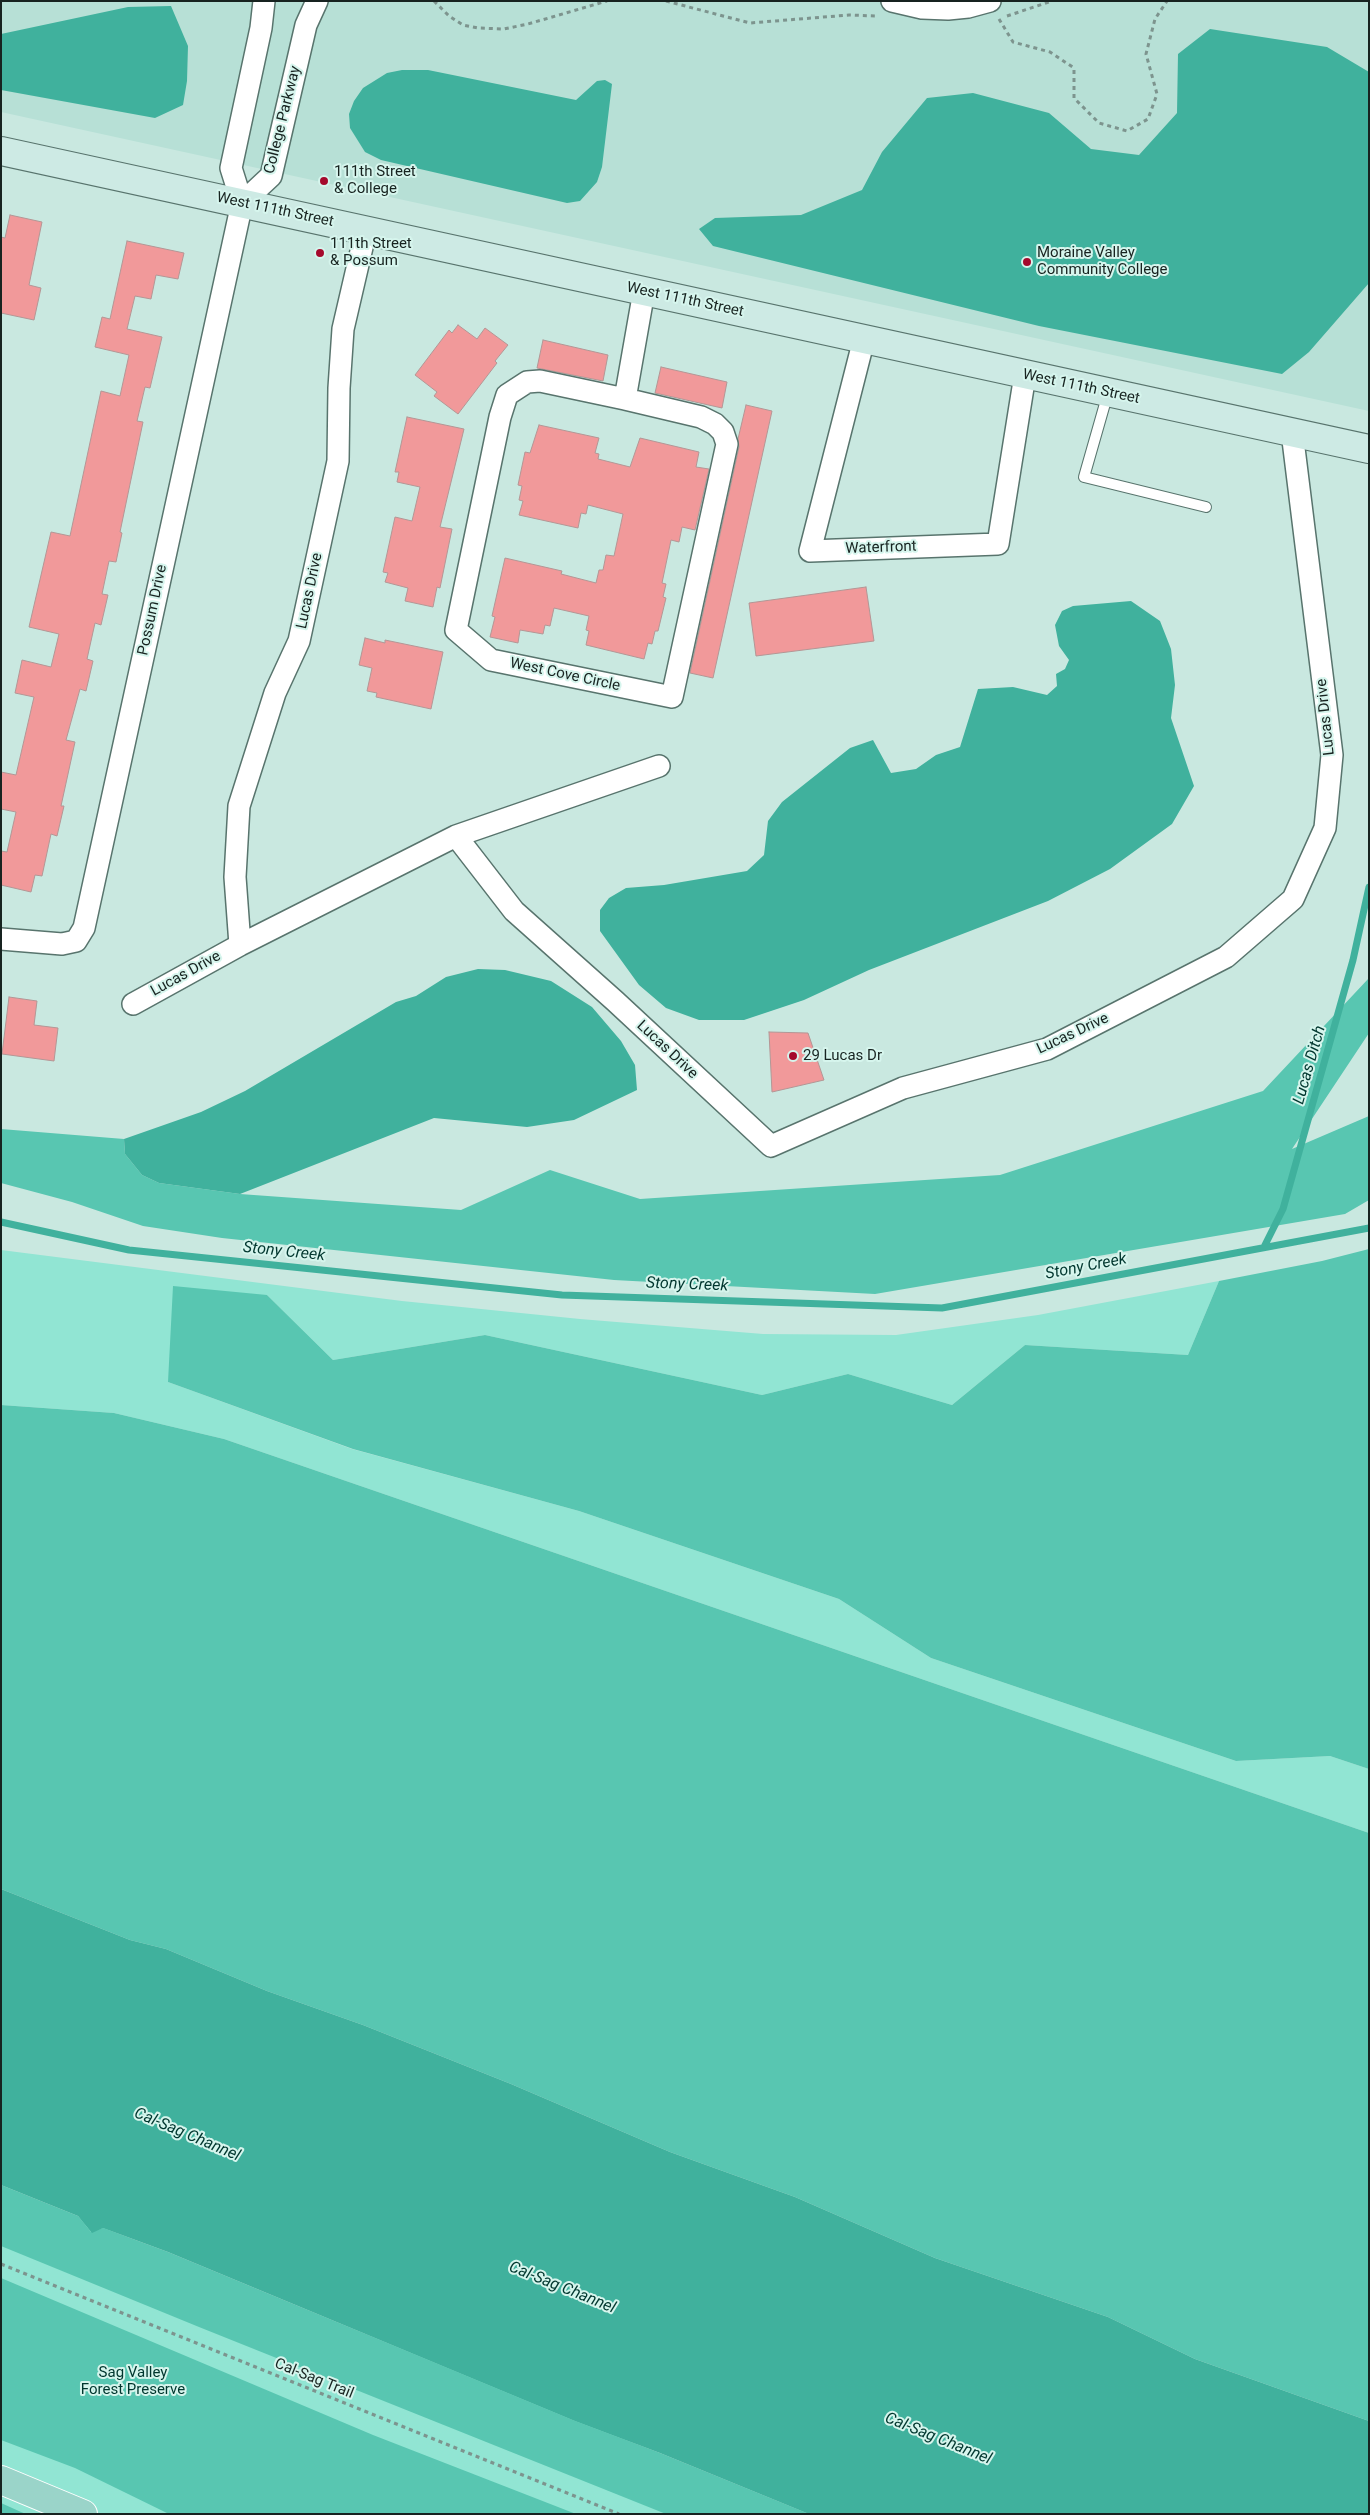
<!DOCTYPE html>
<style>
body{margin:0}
#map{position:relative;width:1370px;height:2515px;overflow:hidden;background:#c9e8e0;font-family:Roboto,sans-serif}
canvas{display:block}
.frame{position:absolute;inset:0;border:2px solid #172320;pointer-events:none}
</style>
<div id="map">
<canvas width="1370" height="2515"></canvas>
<div class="frame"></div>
</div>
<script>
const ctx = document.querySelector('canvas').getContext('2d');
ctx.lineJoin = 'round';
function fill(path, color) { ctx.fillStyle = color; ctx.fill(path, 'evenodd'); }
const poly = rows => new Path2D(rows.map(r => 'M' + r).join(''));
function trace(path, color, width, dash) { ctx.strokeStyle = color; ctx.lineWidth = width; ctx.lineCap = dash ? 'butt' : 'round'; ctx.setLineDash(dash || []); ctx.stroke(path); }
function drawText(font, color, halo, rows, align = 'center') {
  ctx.font = font + ' Roboto,sans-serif'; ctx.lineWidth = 4; ctx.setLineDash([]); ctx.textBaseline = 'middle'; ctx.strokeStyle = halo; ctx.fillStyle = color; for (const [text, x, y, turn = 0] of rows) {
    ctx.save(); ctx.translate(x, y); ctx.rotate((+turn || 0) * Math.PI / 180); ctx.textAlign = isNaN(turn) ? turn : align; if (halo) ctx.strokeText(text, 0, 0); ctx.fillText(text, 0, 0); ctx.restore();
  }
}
fill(poly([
 [1,1,1369,1,1369,411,1,112]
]), '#b7e0d6');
fill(poly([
 [1,1250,402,1301,580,1319,763,1334,896,1335,1038,1315,1219,1281,1188,1355,1025,1345,952,1405,848,1374,762,1395,485,1335,333,1360,267,1295,168,1382,352,1449,579,1511,839,1599,931,1658,1236,1761,1330,1756,1369,1769,1369,1833,224,1439,114,1413,1,1405],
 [1,2186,809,2514,1,2514]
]), '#91e5d3');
fill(poly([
 [1369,978,1369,1033,1292,1149,1369,1116,1369,1200,1345,1214,875,1294,614,1280,222,1238,143,1226,72,1202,1,1183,1,1129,124,1139,125,1154,142,1175,159,1183,240,1194,461,1210,550,1170,640,1199,1000,1175,1263,1091],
 [1369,1249,1369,1769,1330,1756,1236,1761,931,1658,839,1599,579,1511,353,1449,168,1382,173,1286,267,1295,333,1360,485,1335,762,1395,848,1374,952,1405,1025,1345,1188,1355,1219,1281,1322,1261],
 [1,1405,114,1413,224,1439,1369,1833,1369,2421,1195,2359,1108,2317,935,2258,795,2197,670,2152,511,2084,363,2025,267,1991,166,1949,130,1940,1,1889],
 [1,2185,78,2216,91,2232,103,2228,168,2252,575,2421,660,2453,809,2514,666,2514,199,2327,1,2246],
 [1,2278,373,2435,576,2514,169,2514,75,2468,1,2440],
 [1,2503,21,2512,26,2514,1,2514]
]), '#58c6b1');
fill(poly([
 [171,6,188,46,187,81,183,105,155,118,1,90,1,34,128,7],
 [1210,29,1327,47,1369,72,1369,283,1309,352,1282,374,1039,326,713,246,699,229,715,218,801,215,862,190,882,152,927,98,973,93,1049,113,1091,149,1139,155,1177,113,1178,54],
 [402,70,428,70,576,100,597,81,605,80,612,84,602,167,597,182,580,201,567,203,381,160,365,152,350,128,349,114,354,101,363,88,387,73],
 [1131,601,1160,621,1171,649,1175,685,1171,718,1194,786,1172,824,1110,869,1048,901,869,970,804,1000,744,1020,699,1020,666,1008,639,985,600,931,600,910,609,898,626,888,664,885,747,871,764,855,768,821,782,802,850,748,873,740,891,773,916,769,936,755,960,747,978,689,1013,687,1047,695,1057,686,1056,674,1065,669,1069,660,1059,646,1055,625,1062,611,1073,606],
 [478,969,505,970,551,981,592,1007,621,1041,635,1065,637,1090,574,1120,527,1127,434,1118,240,1194,159,1183,142,1175,125,1154,124,1139,201,1112,245,1091,396,1002,416,996,446,977],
 [1,1889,130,1940,166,1949,267,1991,363,2025,511,2084,670,2152,795,2197,935,2258,1108,2317,1195,2359,1369,2421,1369,2514,809,2514,660,2453,575,2421,168,2252,103,2228,92,2233,78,2216,1,2185]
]), '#40b19d');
trace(poly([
 [1,1222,129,1250,562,1295,942,1308,1369,1228],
 [1264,1247,1283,1209,1353,960,1369,887]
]), '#40b19d', 7);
const building = poly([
 [10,215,42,222,29,285,41,288,34,320,1,313,1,237,5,238,10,215],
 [127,241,184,253,178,279,156,275,151,299,135,296,127,329,162,337,150,388,145,387,137,421,143,422,120,532,122,533,116,562,109,561,102,594,108,595,101,625,95,623,87,659,93,661,86,691,80,689,66,740,75,742,61,806,64,806,57,836,51,834,42,876,35,875,31,892,1,885,1,851,7,852,16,812,1,809,1,772,16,775,34,697,15,693,22,660,51,667,59,634,29,627,51,532,70,536,101,391,120,396,129,355,95,347,102,317,110,319,127,241],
 [458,325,477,339,485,328,508,345,495,361,497,363,458,414,434,396,437,392,415,375,449,330,452,333,458,325],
 [543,340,608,355,603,381,537,368,543,340],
 [661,367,727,382,722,408,655,393,661,367],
 [746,405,772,411,713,678,690,673,739,447,738,439,746,405],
 [407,417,464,429,440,527,452,529,440,588,437,587,433,607,405,601,408,588,385,582,388,573,383,572,395,517,412,521,420,487,397,482,399,472,395,472,407,417],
 [539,425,599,438,595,453,599,454,598,459,630,467,640,438,699,452,696,467,709,469,695,530,682,527,679,542,671,540,662,583,666,584,663,597,666,598,658,631,655,631,652,644,648,643,644,659,586,645,589,631,586,630,589,616,554,608,550,626,545,625,543,634,520,630,518,643,490,637,495,617,492,616,505,558,562,571,561,574,596,583,599,570,603,570,606,555,614,556,623,514,588,505,586,514,581,513,578,528,519,515,523,501,519,500,522,486,518,485,525,452,530,453,539,425],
 [866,587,874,641,756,656,749,603,866,587],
 [365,638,385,643,385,640,443,652,431,709,376,697,377,693,367,691,372,668,359,665,365,638],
 [9,997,37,1001,34,1025,58,1028,54,1061,2,1054,9,997],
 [769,1032,808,1033,824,1080,772,1092,769,1032]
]);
fill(building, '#f1999a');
trace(building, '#b39695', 1);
const lane = poly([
 [1108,393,1084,477,1206,507]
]);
const street = poly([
 [892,1,922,8,948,9,968,7,990,1],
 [242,203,271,176,306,25,317,1],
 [242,203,231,168,261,28,264,1],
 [864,339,810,551,998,544,1025,375],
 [625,399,701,417,715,424,723,432,727,444,672,697,491,660,456,630,500,417,507,395,527,382,540,381,625,399,644,291],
 [456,836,514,911,615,1001,771,1146,903,1088,1047,1049,1226,957,1293,899,1325,828,1332,755,1292,432],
 [1,939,62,944,76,941,84,928,242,203],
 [240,945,235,877,239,806,275,693,299,641,338,461,339,388,343,329,366,230],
 [133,1004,240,945,456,836,659,766]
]);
const secondary = poly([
 [1,151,1369,449]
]);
const primary = poly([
 [1,2480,83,2514]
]);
trace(lane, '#58746d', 12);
trace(street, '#58746d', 24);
trace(secondary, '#58746d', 30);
trace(primary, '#fff', 30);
trace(poly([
 [434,1,449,16,463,25,478,28,504,29,528,24,607,1],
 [666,1,750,23,849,15,877,16],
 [1007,16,1052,1],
 [999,19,1013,42,1050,52,1074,68,1074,98,1099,123,1127,131,1148,119,1157,94,1146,54,1155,19,1167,1],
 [1,2264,619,2514]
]), '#7d948e', 3, [4, 4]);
trace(lane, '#fff', 10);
trace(street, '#fff', 21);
trace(secondary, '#cdeae4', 28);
trace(primary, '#9ad4c9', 28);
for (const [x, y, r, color] of [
 [324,181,5,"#a5092c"],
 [320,253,5,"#a5092c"],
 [1027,262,5,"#a5092c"],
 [793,1056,5,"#a5092c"]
]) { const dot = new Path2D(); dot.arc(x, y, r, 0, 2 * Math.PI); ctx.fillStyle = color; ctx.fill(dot); trace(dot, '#d6f5ed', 2); }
drawText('15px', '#172320', '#d6f5ed', [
 ["College Parkway",283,120,-76],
 ["West 111th Street",275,210,12],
 ["West 111th Street",685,300,12],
 ["West 111th Street",1081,387,12],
 ["Waterfront",881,548,-2],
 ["Lucas Drive",310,591,-78],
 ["Possum Drive",153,610,-78],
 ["West Cove Circle",565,675,12],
 ["Lucas Drive",1326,717,-96],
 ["Lucas Drive",186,974,-29],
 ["Lucas Drive",1073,1034,-25],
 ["Lucas Drive",667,1050,43],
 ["Cal-Sag Trail",314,2379,22]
]);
drawText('15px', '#172320', '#d6f5ed', [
 ["111th Street",334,172],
 ["& College",334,189],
 ["111th Street",330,244],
 ["& Possum",330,261],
 ["Moraine Valley",1037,253],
 ["Community College",1037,270],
 ["29 Lucas Dr",803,1056]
], 'left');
drawText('15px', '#00362e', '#d6f5ed', [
 ["Sag Valley",133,2373],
 ["Forest Preserve",133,2390]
]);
drawText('italic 16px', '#00362e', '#d6f5ed', [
 ["Lucas Ditch",1310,1065,-74],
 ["Stony Creek",284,1252,6],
 ["Stony Creek",1086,1267,-11],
 ["Stony Creek",687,1285,2],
 ["Cal-Sag Channel",187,2135,23],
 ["Cal-Sag Channel",562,2288,22],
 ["Cal-Sag Channel",938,2439,22]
]);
</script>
